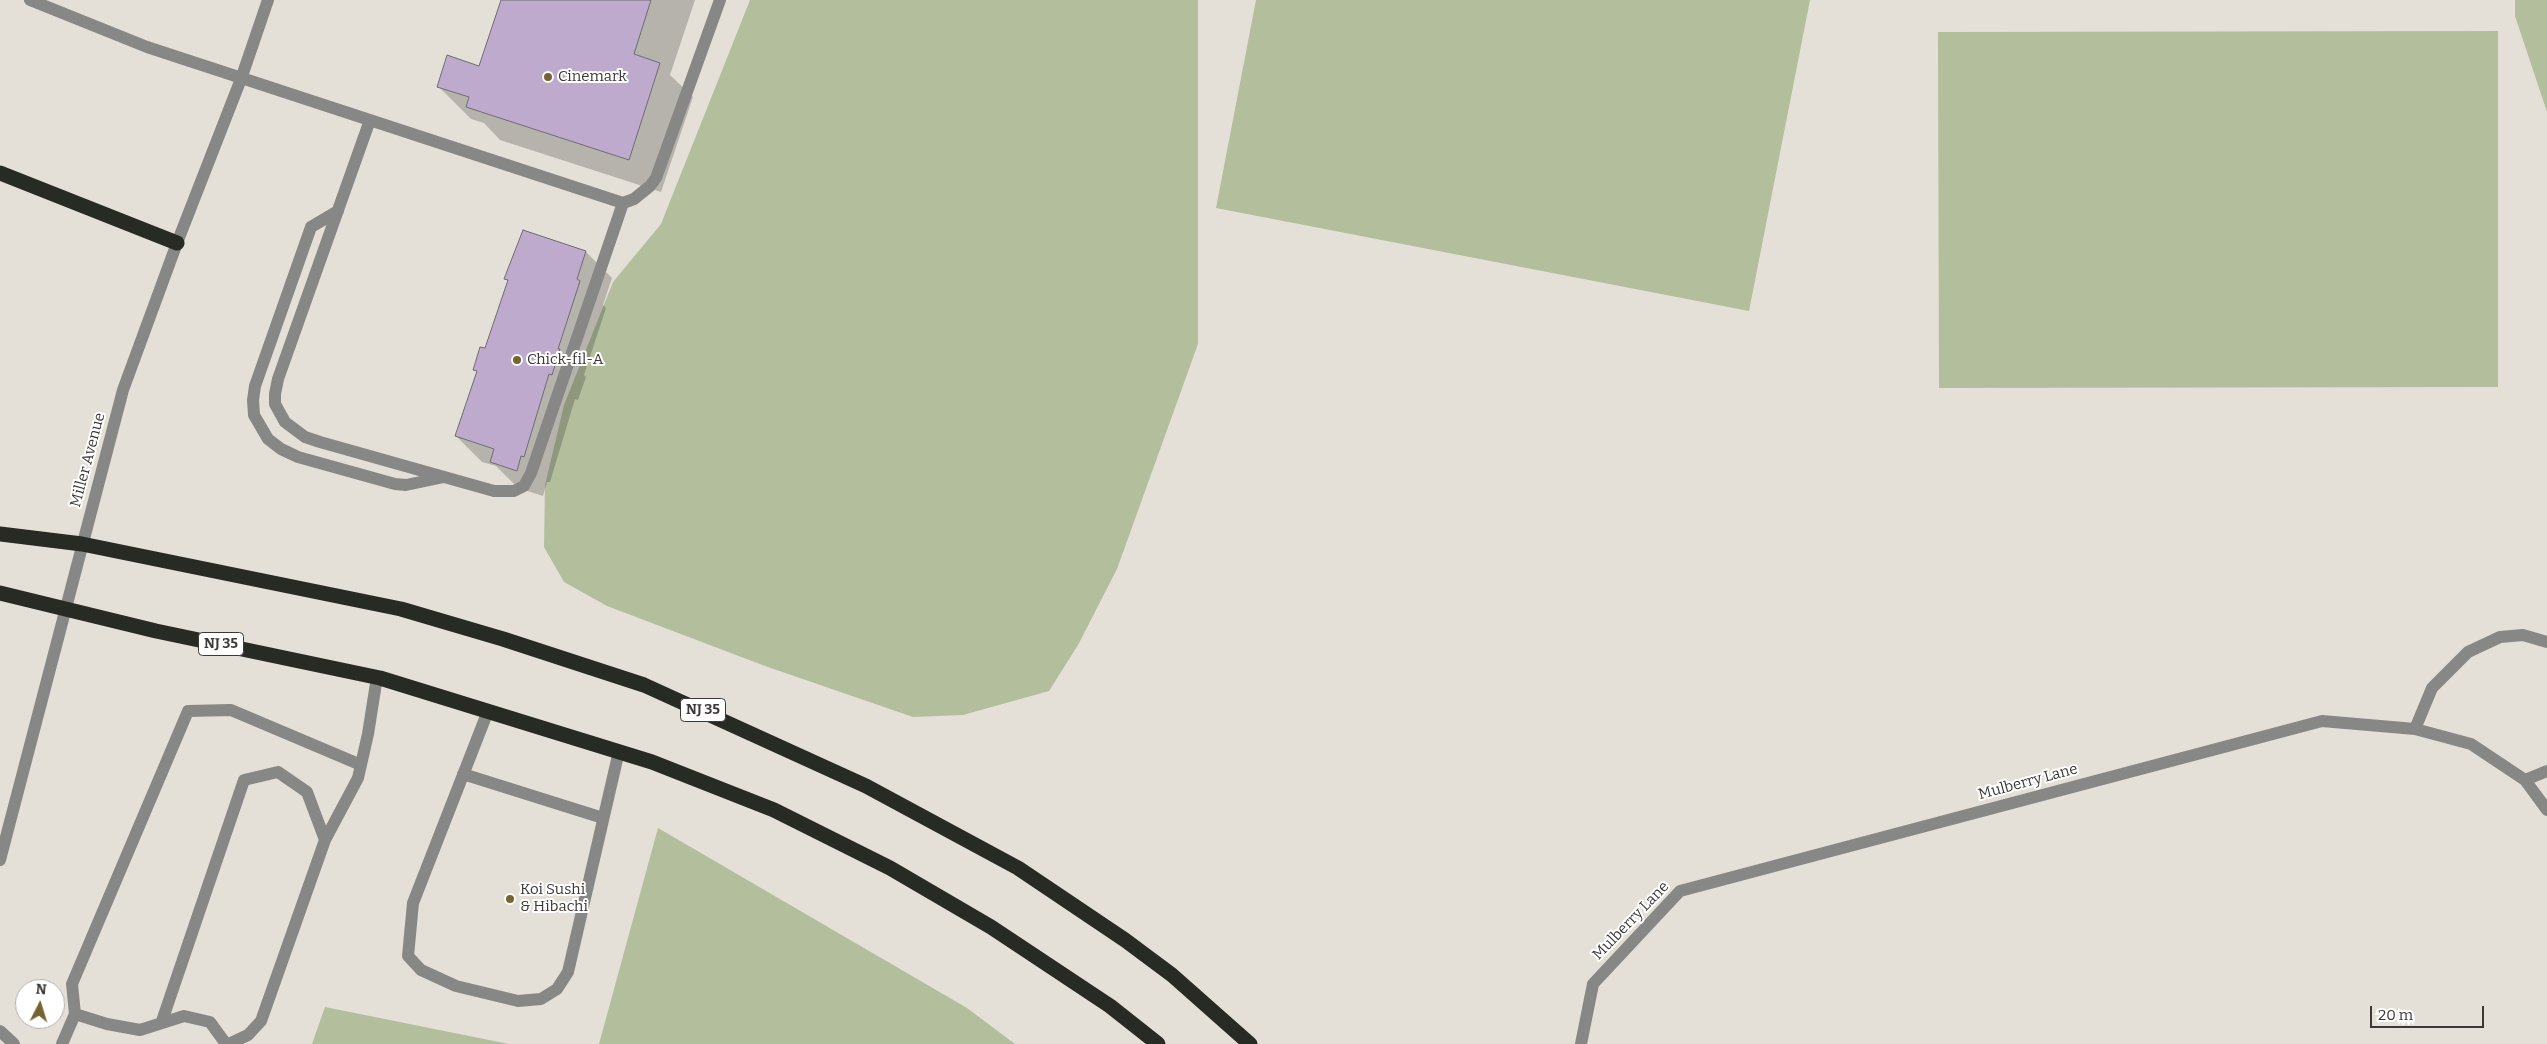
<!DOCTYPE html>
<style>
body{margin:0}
#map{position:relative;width:2547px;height:1044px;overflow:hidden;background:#e4e0d8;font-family:Bitter,serif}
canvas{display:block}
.north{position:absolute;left:15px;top:979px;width:50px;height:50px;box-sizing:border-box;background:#fff;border:1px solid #b1b0af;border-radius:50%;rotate:5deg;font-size:14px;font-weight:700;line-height:20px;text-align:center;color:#3b3936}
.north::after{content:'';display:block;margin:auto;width:18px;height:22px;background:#776231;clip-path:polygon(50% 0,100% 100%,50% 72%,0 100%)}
.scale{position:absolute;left:2370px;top:1006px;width:114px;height:22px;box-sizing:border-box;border:2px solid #3b3936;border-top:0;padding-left:6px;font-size:15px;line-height:18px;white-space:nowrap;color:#3b3936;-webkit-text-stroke:4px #fff;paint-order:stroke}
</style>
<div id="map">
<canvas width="2547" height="1044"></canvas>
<div class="north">N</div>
<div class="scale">20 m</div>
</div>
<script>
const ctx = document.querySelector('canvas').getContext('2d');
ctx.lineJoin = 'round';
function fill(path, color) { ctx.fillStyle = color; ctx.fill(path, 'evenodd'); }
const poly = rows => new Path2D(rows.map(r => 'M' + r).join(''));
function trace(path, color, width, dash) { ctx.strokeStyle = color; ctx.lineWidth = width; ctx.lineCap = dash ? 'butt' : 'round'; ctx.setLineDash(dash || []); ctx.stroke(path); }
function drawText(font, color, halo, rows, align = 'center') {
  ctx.font = font + ' Bitter,serif'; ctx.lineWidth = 4; ctx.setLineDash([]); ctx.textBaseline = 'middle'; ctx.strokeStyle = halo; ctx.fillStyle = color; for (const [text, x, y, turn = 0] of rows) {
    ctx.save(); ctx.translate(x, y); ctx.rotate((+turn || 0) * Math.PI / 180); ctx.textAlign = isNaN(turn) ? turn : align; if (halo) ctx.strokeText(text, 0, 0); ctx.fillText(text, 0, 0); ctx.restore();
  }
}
fill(poly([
 [750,0,1198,0,1198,344,1117,569,1078,645,1049,691,963,715,913,717,765,666,607,606,564,582,544,547,545,485,564,405,613,282,661,224],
 [1256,0,1810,0,1749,311,1216,208],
 [2515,0,2547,0,2547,112,2515,16],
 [2498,31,2498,387,1939,388,1938,32],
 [658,828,967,1008,1015,1044,599,1044],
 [325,1007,509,1044,312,1044]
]), '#b3be9d');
fill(poly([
 [502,0,695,0,670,75,693,97,661,192,500,140,484,123,471,119,438,86,480,68],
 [586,252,612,278,603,305,606,308,584,375,586,377,578,400,575,399,550,482,547,482,543,496,518,488,496,466,482,462,456,436,478,372,475,369,486,349,508,281,506,278]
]), '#0003');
const building = poly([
 [501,0,651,0,634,54,660,63,629,160,466,107,469,97,437,87,447,55,479,66,501,0],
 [523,230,586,251,577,279,580,281,558,349,560,349,552,375,549,374,524,457,521,456,517,471,490,462,494,449,455,436,477,371,473,370,480,347,485,348,508,280,504,279,523,230]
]);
fill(building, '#bdaacc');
trace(building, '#6e6b72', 1);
trace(poly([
 [30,0,147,47,623,203,634,199,650,186,656,178,720,0],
 [370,120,278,379,275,394,275,404,285,422,305,437,320,442,494,491,514,491,524,486,531,473,623,203],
 [338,211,311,227,255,386,253,400,254,415,268,439,281,449,298,457,395,484,406,485,444,477],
 [488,711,413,903,408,956,421,970,456,986,518,1001,541,999,557,989,568,972,619,751],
 [2415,729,2432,688,2468,652,2500,637,2523,635,2547,642],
 [463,774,603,818],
 [2525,780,2547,771],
 [0,860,123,390,177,243,241,79,268,0],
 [75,1014,107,1024,140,1030,184,1016,210,1022,226,1044],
 [162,1021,244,780,278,772,307,792,325,840],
 [0,1031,14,1044],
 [62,1044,75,1014,72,984,188,711,231,710,361,765],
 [229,1044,248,1035,261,1021,325,840,358,778,368,734,377,677],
 [1581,1044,1593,984,1680,891,2322,721,2415,729,2471,744,2525,780,2547,810]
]), '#878885', 12);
trace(poly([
 [0,173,177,243],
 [0,534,82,544,401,609,503,639,644,685,866,786,1018,868,1125,940,1172,975,1250,1044],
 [0,593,156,631,380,678,652,762,774,810,890,868,991,927,1110,1006,1158,1044]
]), '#282a24', 15);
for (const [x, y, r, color] of [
 [548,77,5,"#776231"],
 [517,360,5,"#776231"],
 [510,899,5,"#776231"]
]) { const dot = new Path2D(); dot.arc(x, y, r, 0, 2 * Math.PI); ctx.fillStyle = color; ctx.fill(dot); trace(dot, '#fff', 2); }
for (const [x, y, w] of [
 [221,644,45],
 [703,710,45]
]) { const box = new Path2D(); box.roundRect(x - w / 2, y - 11.5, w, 23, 4); ctx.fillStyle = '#fff'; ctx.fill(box); trace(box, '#3b3936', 1); }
drawText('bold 14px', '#3b3936', null, [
 ["NJ 35",221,644],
 ["NJ 35",703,710]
]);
drawText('15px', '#3b3936', '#fff', [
 ["Cinemark",558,77],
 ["Chick-fil-A",527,360],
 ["Koi Sushi",520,890],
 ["& Hibachi",520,907]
], 'left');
drawText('15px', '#3b3936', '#fff', [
 ["Miller Avenue",88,460,-75],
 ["Mulberry Lane",2028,782,-15],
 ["Mulberry Lane",1631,921,-46]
]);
</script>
